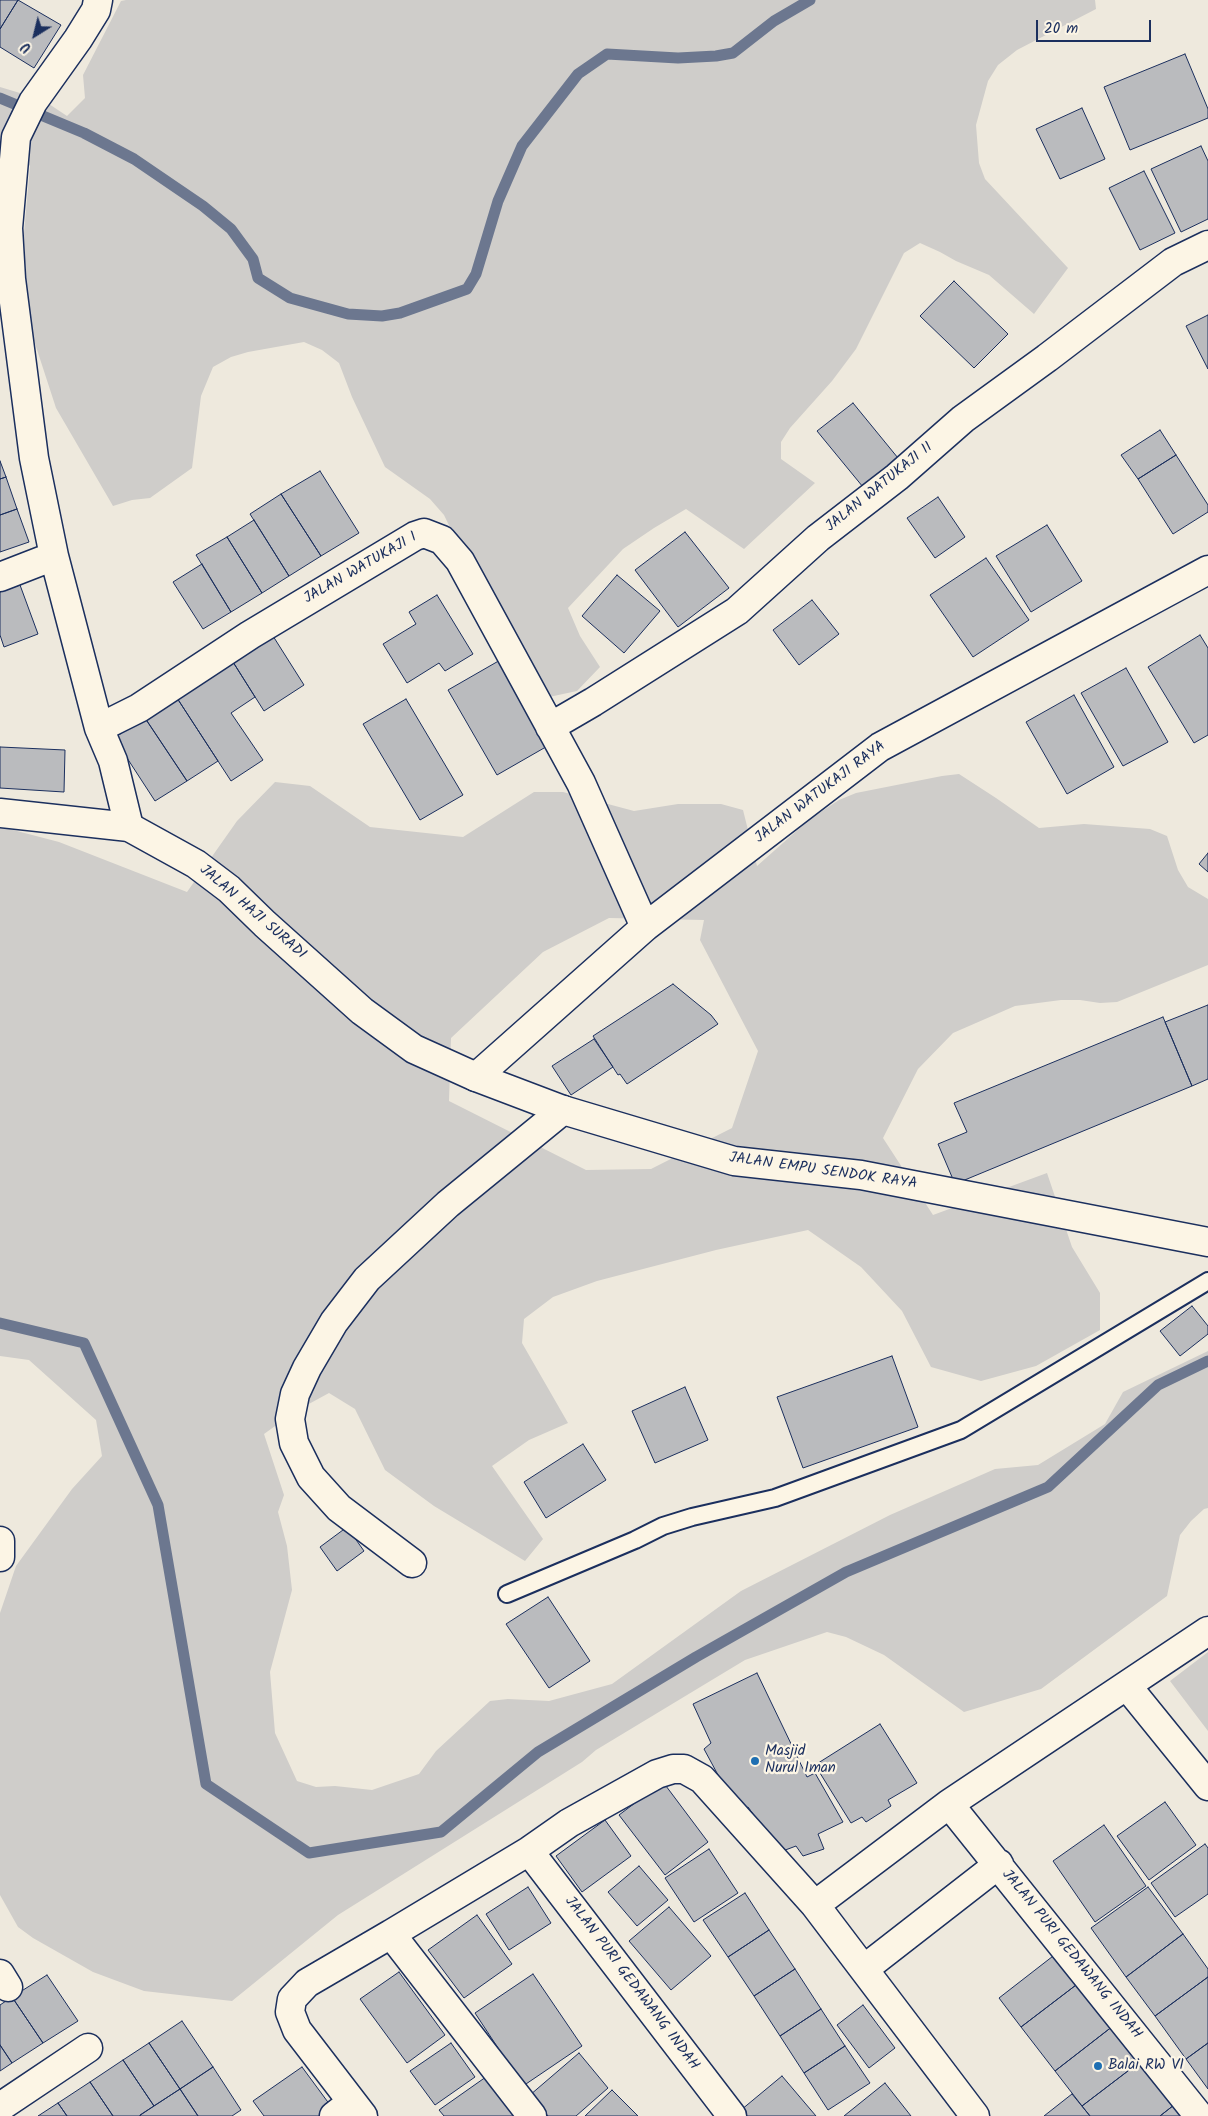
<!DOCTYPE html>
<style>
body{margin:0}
#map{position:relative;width:1208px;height:2116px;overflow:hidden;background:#eee9dd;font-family:Kalam,sans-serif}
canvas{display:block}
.north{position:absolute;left:10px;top:10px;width:50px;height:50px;-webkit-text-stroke:4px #fcf5e5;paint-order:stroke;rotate:216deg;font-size:14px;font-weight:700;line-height:20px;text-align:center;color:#1b2f5e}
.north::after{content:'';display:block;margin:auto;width:18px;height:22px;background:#1b2f5e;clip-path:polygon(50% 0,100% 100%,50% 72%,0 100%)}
.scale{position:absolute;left:1036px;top:20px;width:115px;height:22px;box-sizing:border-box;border:2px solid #1b2f5e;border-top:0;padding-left:6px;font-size:15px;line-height:18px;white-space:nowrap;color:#1b2f5e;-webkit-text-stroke:4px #fcf5e5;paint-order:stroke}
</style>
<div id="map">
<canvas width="1208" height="2116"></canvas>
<div class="north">U</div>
<div class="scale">20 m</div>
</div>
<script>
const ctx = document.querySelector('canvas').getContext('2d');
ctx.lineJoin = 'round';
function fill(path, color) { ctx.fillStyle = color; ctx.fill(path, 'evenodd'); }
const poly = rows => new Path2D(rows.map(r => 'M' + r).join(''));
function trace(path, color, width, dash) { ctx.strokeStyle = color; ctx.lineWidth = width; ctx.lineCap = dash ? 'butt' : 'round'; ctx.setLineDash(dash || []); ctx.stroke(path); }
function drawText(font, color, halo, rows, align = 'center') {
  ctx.font = font + ' Kalam,sans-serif'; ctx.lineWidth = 4.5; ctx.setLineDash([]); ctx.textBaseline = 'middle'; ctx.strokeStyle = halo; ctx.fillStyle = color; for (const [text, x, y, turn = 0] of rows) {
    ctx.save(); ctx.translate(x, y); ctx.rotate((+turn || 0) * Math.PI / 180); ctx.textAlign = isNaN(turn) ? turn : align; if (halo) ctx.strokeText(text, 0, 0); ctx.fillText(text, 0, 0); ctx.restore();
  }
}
fill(poly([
 [126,0,1095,0,1096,9,1017,50,998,65,988,81,976,125,979,163,985,179,1068,268,1034,314,989,275,956,261,940,252,920,243,904,253,856,349,832,381,790,428,781,442,781,459,815,483,744,549,686,509,654,528,623,549,568,608,580,636,600,667,577,691,549,697,531,660,459,546,444,515,430,499,385,467,352,397,339,363,322,350,304,342,248,352,231,357,213,367,201,396,192,468,150,498,132,500,113,506,56,408,27,319,24,233,30,166,0,146,0,87,43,100,67,116,85,98,83,75,121,1],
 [959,774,996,798,1039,828,1084,824,1150,829,1167,836,1178,870,1188,887,1208,899,1208,965,1117,1002,1100,1003,1080,1000,1061,1000,1015,1006,953,1033,918,1069,883,1138,933,1215,1047,1173,1072,1247,1100,1293,1100,1330,1036,1366,981,1381,931,1367,902,1311,861,1267,808,1230,716,1250,597,1281,553,1297,524,1319,522,1343,568,1423,529,1440,492,1466,543,1539,525,1561,434,1506,385,1470,355,1409,329,1393,296,1411,264,1434,284,1495,278,1512,287,1546,292,1590,270,1672,275,1733,297,1781,316,1787,335,1786,372,1790,419,1774,436,1751,490,1701,508,1699,549,1701,612,1684,741,1591,890,1515,995,1469,1038,1465,1105,1424,1123,1392,1208,1351,1208,1508,1204,1509,1191,1521,1180,1535,1167,1596,1041,1689,964,1712,884,1655,846,1637,827,1632,745,1660,596,1750,582,1762,338,1915,232,2001,144,1991,93,1972,33,1938,18,1927,0,1895,0,1613,16,1566,72,1489,102,1456,96,1420,29,1360,0,1356,0,824,13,830,59,842,187,892,237,821,275,782,310,786,370,827,463,837,534,792,563,792,634,811,678,804,721,804,743,810,757,866,810,819,839,800,856,793,942,776],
 [609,918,704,920,700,940,758,1051,732,1128,651,1169,586,1170,449,1101,451,1038,543,952],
 [1208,1652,1208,1731,1170,1681]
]), '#cfcdca');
trace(poly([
 [0,98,84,133,134,159,203,206,231,229,253,259,258,278,290,298,348,314,382,316,400,313,467,289,476,274,498,201,522,146,578,74,607,54,678,58,716,56,733,53,774,21,810,0],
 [0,1323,84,1343,158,1505,206,1784,309,1853,441,1832,538,1752,696,1657,846,1572,1048,1487,1158,1385,1208,1361]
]), '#6c778f', 11);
const building = poly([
 [0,0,18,0,0,29,0,0],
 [18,0,61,25,34,68,0,47,0,29,18,0],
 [1185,54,1208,109,1208,118,1130,150,1104,87,1185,54],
 [1082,108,1105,159,1060,179,1036,129,1082,108],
 [1201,146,1208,161,1208,219,1181,232,1151,169,1201,146],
 [1144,171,1175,233,1140,250,1109,188,1144,171],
 [954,281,1008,334,974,368,920,316,954,281],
 [1208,315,1208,369,1186,326,1208,315],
 [853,403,898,458,863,487,817,431,853,403],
 [1160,430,1176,455,1138,479,1121,455,1160,430],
 [1176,455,1208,505,1208,512,1173,534,1138,479,1176,455],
 [0,461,6,477,0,479,0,461],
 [320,471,359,533,321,556,281,494,320,471],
 [6,477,17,509,0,515,0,479,6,477],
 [281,494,321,556,289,576,250,514,281,494],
 [938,497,965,537,935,558,907,518,938,497],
 [17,509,29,542,0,552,0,515,17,509],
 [254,520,289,576,262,593,227,537,254,520],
 [1047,525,1082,581,1031,612,996,556,1047,525],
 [685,532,729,588,678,627,635,570,685,532],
 [227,537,262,593,231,612,196,555,227,537],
 [986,558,1029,620,973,657,930,595,986,558],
 [202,564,231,612,203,629,173,582,202,564],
 [617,575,660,611,624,653,582,616,617,575],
 [20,585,38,634,4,647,0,635,0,592,20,585],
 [437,595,473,654,445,671,439,663,407,683,383,644,416,624,409,612,437,595],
 [812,600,839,634,799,665,773,630,812,600],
 [1200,635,1208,648,1208,735,1194,743,1148,667,1200,635],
 [273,636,304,685,264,711,233,662,273,636],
 [502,659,551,744,497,775,448,690,502,659],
 [233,662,255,697,231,713,263,760,231,781,177,698,233,662],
 [1126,668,1168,742,1123,766,1081,693,1126,668],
 [1074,695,1114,767,1067,794,1026,722,1074,695],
 [177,698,218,761,187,781,145,718,177,698],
 [406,699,463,795,420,820,363,724,406,699],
 [145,718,187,781,155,801,114,738,145,718],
 [0,747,65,750,64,792,0,788,0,747],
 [1208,853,1208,872,1199,864,1208,853],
 [673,984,711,1015,718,1024,627,1084,620,1074,618,1075,593,1036,673,984],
 [1208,1005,1208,1079,1192,1086,1165,1022,1208,1005],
 [1163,1017,1192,1086,955,1184,938,1144,967,1132,954,1103,1163,1017],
 [594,1039,613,1067,571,1095,552,1066,594,1039],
 [1192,1306,1208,1326,1208,1334,1180,1356,1160,1331,1192,1306],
 [892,1356,918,1427,803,1468,777,1397,892,1356],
 [685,1387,708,1440,655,1463,632,1411,685,1387],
 [583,1444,606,1480,546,1518,524,1482,583,1444],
 [347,1527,364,1551,337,1571,320,1547,347,1527],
 [548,1597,590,1661,549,1688,506,1624,548,1597],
 [757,1673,807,1777,815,1773,843,1822,818,1834,824,1849,803,1856,796,1846,780,1852,748,1807,738,1812,704,1749,711,1743,693,1704,757,1673],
 [880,1724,917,1783,888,1800,891,1806,866,1822,862,1817,851,1823,815,1765,880,1724],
 [663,1782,708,1842,665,1875,619,1815,663,1782],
 [1165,1802,1196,1845,1149,1880,1117,1836,1165,1802],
 [605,1820,631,1856,582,1892,556,1856,605,1820],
 [1104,1825,1146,1886,1095,1922,1053,1861,1104,1825],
 [1205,1844,1208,1848,1208,1894,1175,1917,1151,1883,1205,1844],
 [709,1849,738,1893,694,1922,665,1878,709,1849],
 [639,1866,668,1900,637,1926,608,1892,639,1866],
 [528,1887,551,1923,509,1950,486,1914,528,1887],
 [1148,1887,1183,1934,1126,1977,1091,1928,1148,1887],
 [745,1893,769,1930,728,1957,703,1920,745,1893],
 [669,1907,711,1956,671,1990,629,1941,669,1907],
 [477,1915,512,1964,464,1998,428,1950,477,1915],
 [769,1930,795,1969,754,1996,728,1957,769,1930],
 [1183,1934,1208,1969,1208,1977,1155,2016,1126,1977,1183,1934],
 [1057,1953,1080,1982,1021,2027,999,1998,1057,1953],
 [795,1969,821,2009,780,2036,754,1996,795,1969],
 [399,1972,445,2035,407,2063,360,1999,399,1972],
 [533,1974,582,2046,523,2086,475,2013,533,1974],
 [47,1975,78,2021,43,2043,12,1997,47,1975],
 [1208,1977,1208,2043,1186,2059,1155,2016,1208,1977],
 [1080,1982,1113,2026,1055,2071,1021,2027,1080,1982],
 [12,1997,43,2043,12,2063,0,2045,0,2005,12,1997],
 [863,2005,895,2048,869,2068,837,2025,863,2005],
 [821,2009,845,2046,804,2073,780,2036,821,2009],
 [182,2021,213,2067,180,2089,149,2043,182,2021],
 [1113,2026,1141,2061,1082,2106,1055,2071,1113,2026],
 [149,2043,180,2089,154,2106,123,2060,149,2043],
 [451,2043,475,2077,435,2105,410,2071,451,2043],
 [1208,2043,1208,2089,1186,2059,1208,2043],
 [0,2045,12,2063,0,2071,0,2045],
 [845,2046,870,2083,828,2110,804,2073,845,2046],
 [579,2053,608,2088,576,2116,548,2116,530,2095,579,2053],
 [123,2060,154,2106,139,2116,113,2116,90,2082,123,2060],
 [1141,2061,1174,2105,1160,2116,1090,2116,1082,2106,1141,2061],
 [213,2067,241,2110,232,2116,198,2116,180,2089,213,2067],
 [302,2067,333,2109,324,2116,264,2116,253,2101,302,2067],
 [493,2072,525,2116,444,2116,439,2110,493,2072],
 [782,2076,816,2116,746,2116,741,2110,782,2076],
 [90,2082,113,2116,67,2116,58,2103,90,2082],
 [885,2083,911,2116,844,2116,885,2083],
 [180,2089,198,2116,141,2116,140,2115,180,2089],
 [612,2090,638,2116,585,2116,612,2090],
 [1072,2094,1090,2116,1044,2116,1072,2094],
 [58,2103,67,2116,38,2116,58,2103],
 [1174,2105,1183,2116,1160,2116,1174,2105]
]);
fill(building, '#babbbe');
trace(building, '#1b2f5e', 1);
const service = poly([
 [507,1594,635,1540,663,1526,692,1517,775,1498,961,1430,1208,1281]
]);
const minor = poly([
 [98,0,96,10,78,39,33,102,16,137,8,228,11,279,34,458,54,556,99,728],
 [0,577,54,556],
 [550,727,593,702,737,611,818,538,897,477,963,419,1047,358,1173,262,1208,245],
 [129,827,113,761,99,728,139,708,250,635,415,536,424,533,442,540,460,561,581,783,645,927],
 [476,1077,645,927,880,747,1208,570],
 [0,1541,0,1557],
 [412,1563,339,1508,311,1477,294,1443,290,1419,295,1394,307,1368,334,1322,367,1279,448,1204,563,1110],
 [1127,1686,1208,1786],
 [949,1804,1199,2116],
 [529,1851,732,2116],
 [391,1934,529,1851,569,1823,657,1774,673,1769,684,1769,702,1779,815,1905],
 [864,1969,999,1864],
 [0,1974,8,1987],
 [0,2107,88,2048],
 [334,2116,352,2102],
 [363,2116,297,2030,290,2012,292,1999,307,1983,391,1934,532,2116],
 [975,2116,815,1905,949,1804,1208,1631]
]);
const tertiary = poly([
 [0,813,129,827,196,864,229,889,265,924,362,1011,414,1049,476,1077,563,1110,734,1161,861,1175,1208,1242]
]);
trace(service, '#1b2f5e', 20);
trace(minor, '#1b2f5e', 31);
trace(tertiary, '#1b2f5e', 31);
trace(service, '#fcf5e5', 16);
trace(minor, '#fcf5e5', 28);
trace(tertiary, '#fcf5e5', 28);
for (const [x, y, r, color] of [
 [755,1761,5,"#1f6fb2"],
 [1098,2066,5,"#1f6fb2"]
]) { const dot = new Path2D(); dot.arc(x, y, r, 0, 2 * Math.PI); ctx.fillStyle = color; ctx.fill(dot); trace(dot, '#fcf5e5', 2); }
drawText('15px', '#1b2f5e', '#fcf5e5', [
 ["JALAN WATUKAJI II",880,488,-39],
 ["JALAN WATUKAJI I",361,569,-30],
 ["JALAN WATUKAJI RAYA",821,793,-37],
 ["JALAN HAJI SURADI",252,913,41],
 ["JALAN EMPU SENDOK RAYA",823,1172,8],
 ["JALAN PURI GEDAWANG INDAH",1071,1955,51],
 ["JALAN PURI GEDAWANG INDAH",631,1984,53]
]);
drawText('15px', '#1b2f5e', '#fcf5e5', [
 ["Masjid",765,1752],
 ["Nurul Iman",765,1769],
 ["Balai RW VI",1108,2066]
], 'left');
</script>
